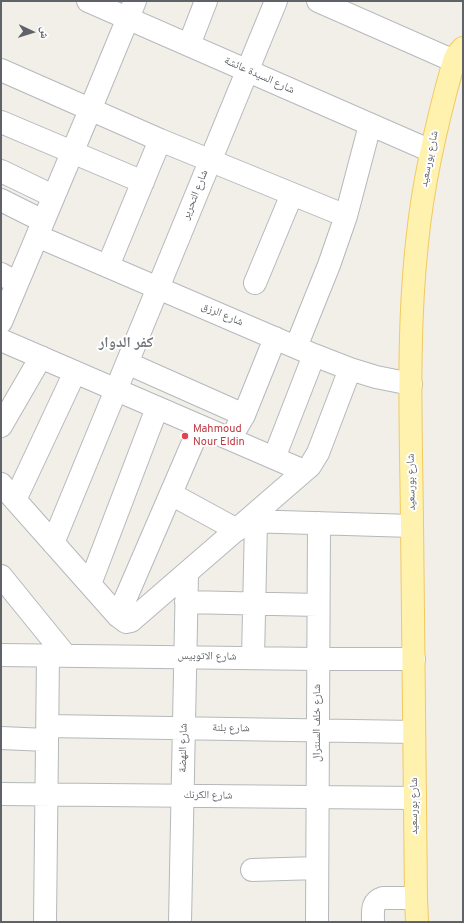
<!DOCTYPE html>
<meta charset="utf-8">
<style>
body{margin:0}
#map{position:relative;width:464px;height:923px;overflow:hidden;background:#f1efe8;font-family:Overpass,"Noto Naskh Arabic",sans-serif}
canvas{display:block}
.frame{position:absolute;inset:0;border:2px solid #5f6368;pointer-events:none}
.north{position:absolute;left:12px;top:12px;width:40px;height:40px;-webkit-text-stroke:3px #fff;paint-order:stroke;rotate:94deg;font-size:11px;font-weight:700;line-height:16px;text-align:center;color:#5f6368}
.north::after{content:'';display:block;margin:auto;width:14px;height:18px;background:#5f6368;clip-path:polygon(50% 0,100% 100%,50% 72%,0 100%)}
</style>
<div id="map">
<canvas width="464" height="923"></canvas>
<div class="frame"></div>
<div class="north">ش</div>
</div>
<script>
const ctx = document.querySelector('canvas').getContext('2d');
ctx.lineJoin = 'round';
function stroke(path, color, width, dash) { ctx.strokeStyle = color; ctx.lineWidth = width; ctx.lineCap = dash ? 'butt' : 'round'; ctx.setLineDash(dash || []); ctx.stroke(path); }
function drawText(font, color, halo, rows, align = 'center') {
  ctx.font = font + ' Overpass,"Noto Naskh Arabic",sans-serif'; ctx.lineWidth = 4; ctx.setLineDash([]); ctx.textBaseline = 'middle'; ctx.strokeStyle = halo; ctx.fillStyle = color; for (const [text, x, y, turn = 0] of rows) {
    ctx.save(); ctx.translate(x, y); ctx.rotate((+turn || 0) * Math.PI / 180); ctx.textAlign = isNaN(turn) ? turn : align; if (halo) ctx.strokeText(text, 0, 0); ctx.fillText(text, 0, 0); ctx.restore();
  }
}
const minor = new Path2D(`
 M88,1l343,150
 M318,1l136,60
 M189,45l17,-44
 M1,70l159,70 186,76
 M1,122l142,60
 M1,171l52,25
 M1,200l42,21
 M37,236l277,119 36,14 26,8 35,7
 M108,266l52,-126
 M1,274l16,9
 M255,283l37,-89
 M1,322l89,-212 45,-109
 M1,340l303,131
 M296,347l33,-82 17,-49 24,-91
 M127,363l117,52
 M1,426l40,-69
 M237,427l7,-12 31,-77
 M274,458l40,-103
 M1,484l117,132 8,6 5,-1 179,-155 8,-13 32,-84
 M171,494l66,36
 M15,500l60,-128
 M247,521l165,5
 M53,543l223,-542
 M1,576l65,80
 M90,584l67,-176
 M186,602l132,3
 M118,616l82,-190
 M1,655l317,4h96
 M253,658l3,-136
 M48,726l366,6
 M1,738l46,2
 M1,794l414,4
 M252,870l65,-2
 M45,922l3,-266
 M180,922l7,-348
 M317,922l2,-399
 M373,922c0,-11 -2,-20 10,-24h33`);
const major = new Path2D(`
 M417,922l-1,-24c-1,-125 -3,-251 -4,-376 -1,-93 -5,-187 5,-279 6,-62 20,-122 37,-182l2,-5 7,-8`);
const markers = [
 [185,436,4,"#e0444e"]
];
const streetNames = [
 ["شارع السيدة عائشة",259,76,24],
 ["شارع بورسعيد",430,159,-79],
 ["شارع التحرير",196,195,-68],
 ["شارع الرزق",222,315,23],
 ["شارع بورسعيد",412,482,-91],
 ["شارع الاتوبيس",207,657,1],
 ["شارع خلف السنترال",318,723,-90],
 ["شارع بلنة",231,729,1],
 ["شارع النهضة",184,748,-89],
 ["شارع الكرنك",208,796,1],
 ["شارع بورسعيد",415,806,-90]
];
const healthNames = [
 ["Mahmoud",193,430],
 ["Nour Eldin",193,443]
];
const districtNames = [
 ["كفر الدوار",126,344]
];
stroke(minor, '#b5b8bc', 24);
stroke(major, '#f2c960', 24);
stroke(minor, '#fff', 22);
stroke(major, '#fff2af', 22);
for (const [x, y, r, color] of markers) { const dot = new Path2D(); dot.arc(x, y, r, 0, 2 * Math.PI); ctx.fillStyle = color; ctx.fill(dot); stroke(dot, '#fff', 1.5); }
drawText('11px', '#5f6368', '#fff', streetNames);
drawText('11px', '#be3a42', '#fff', healthNames, 'left');
drawText('bold 15px', '#70757a', '#fff', districtNames);
</script>
